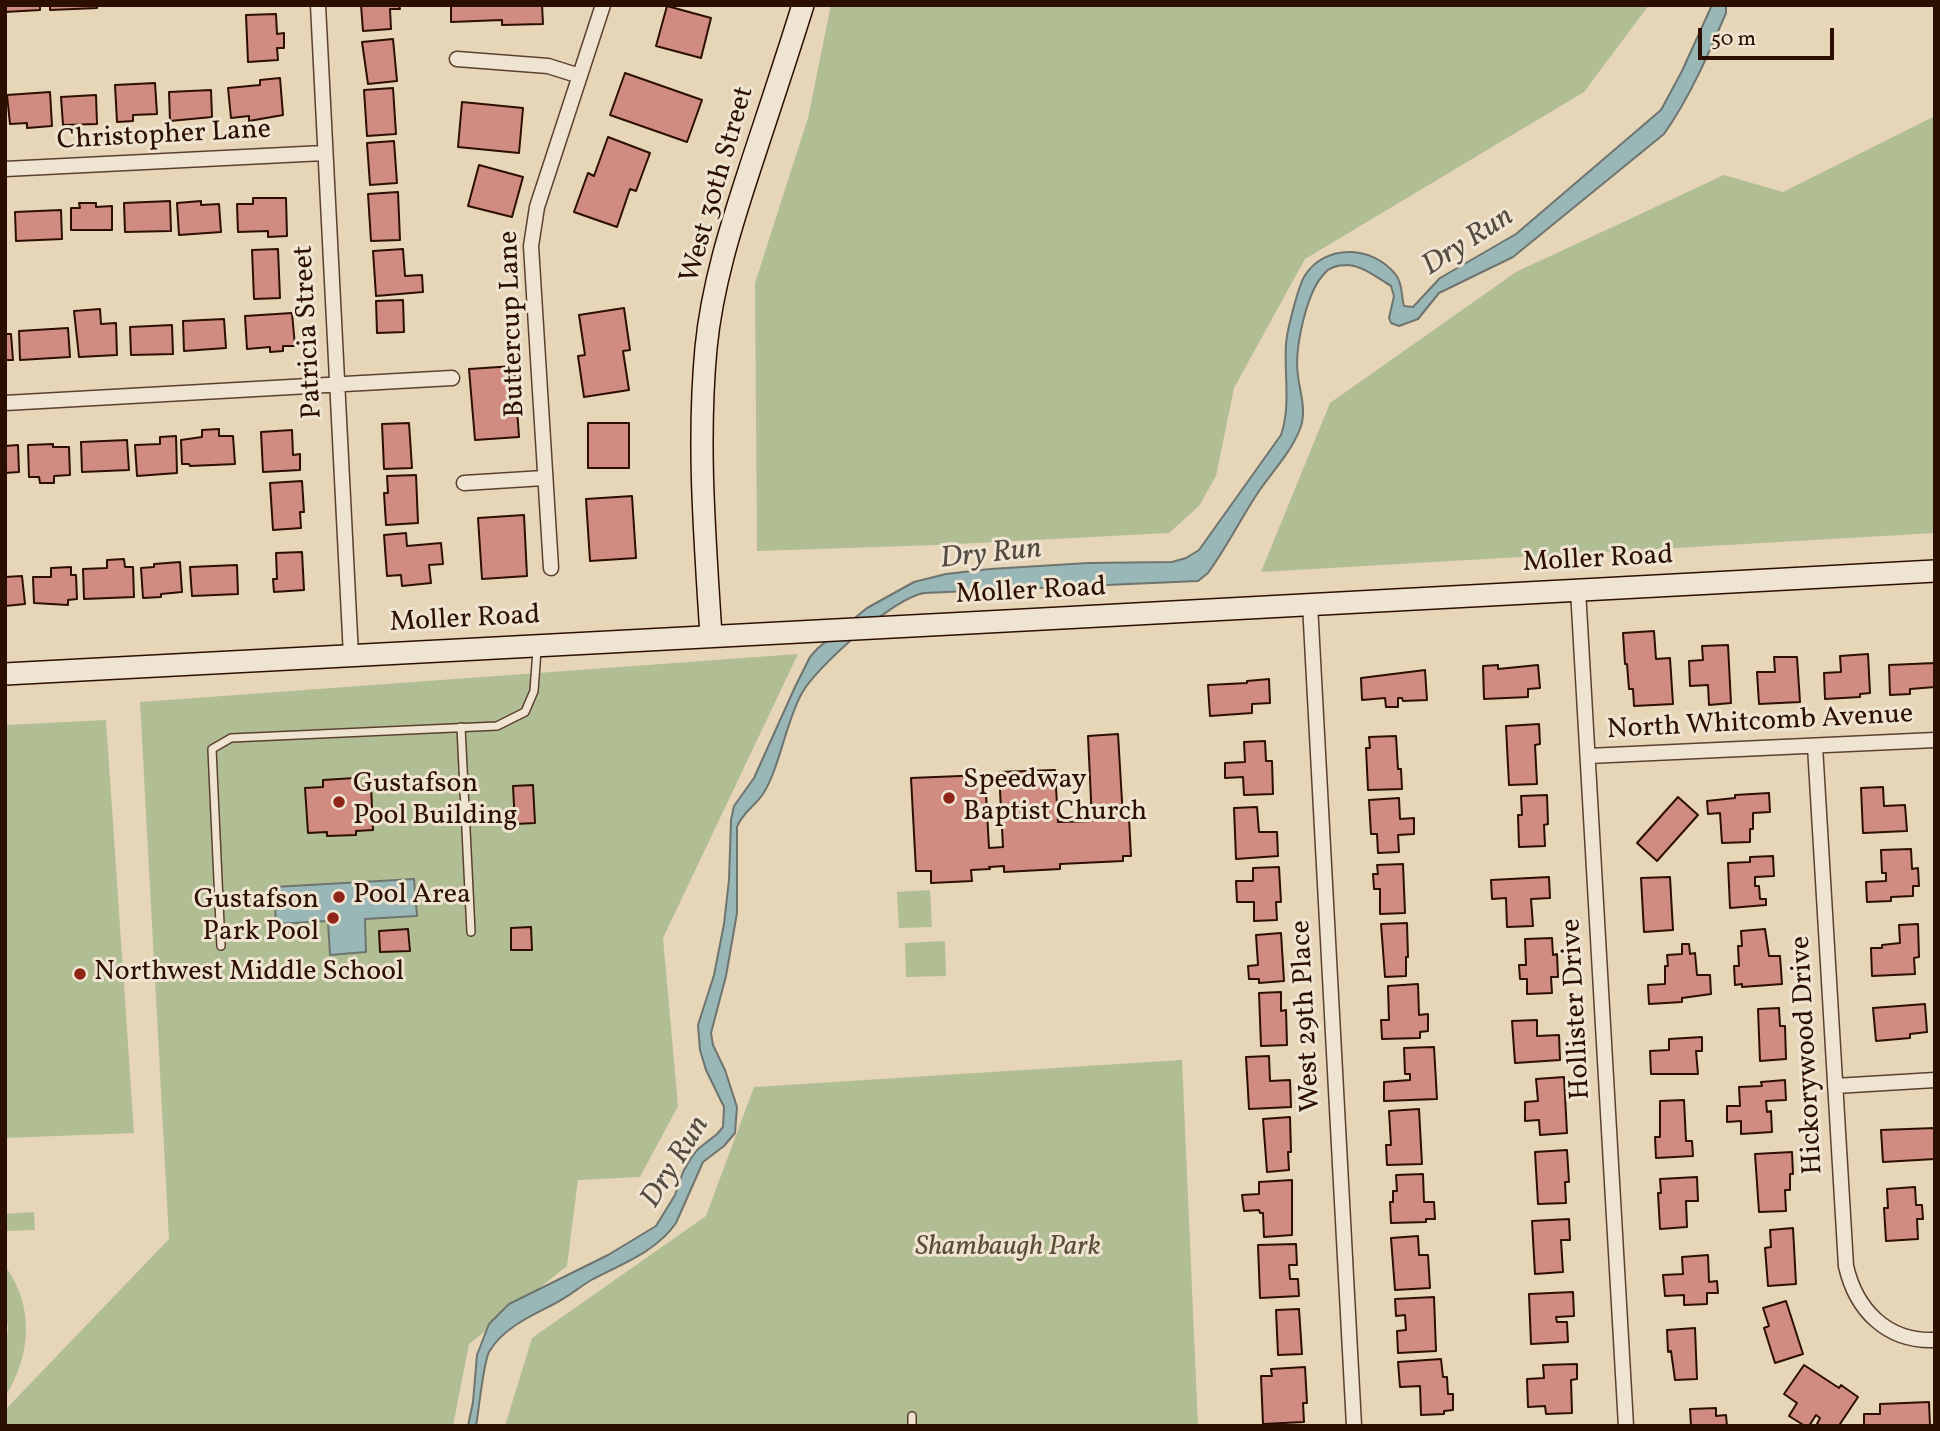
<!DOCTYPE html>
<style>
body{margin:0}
#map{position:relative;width:1940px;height:1431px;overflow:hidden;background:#e7d5b8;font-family:Vollkorn,serif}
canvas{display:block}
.frame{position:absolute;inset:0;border:7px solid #2d0f01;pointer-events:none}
.scale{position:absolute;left:1698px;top:28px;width:136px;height:32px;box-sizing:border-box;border:4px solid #2d0f01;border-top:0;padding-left:9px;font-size:21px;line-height:24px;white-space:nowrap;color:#2d0f01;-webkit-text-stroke:5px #efe4d1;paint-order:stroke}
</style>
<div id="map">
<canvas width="1940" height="1431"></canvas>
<div class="frame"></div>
<div class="scale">50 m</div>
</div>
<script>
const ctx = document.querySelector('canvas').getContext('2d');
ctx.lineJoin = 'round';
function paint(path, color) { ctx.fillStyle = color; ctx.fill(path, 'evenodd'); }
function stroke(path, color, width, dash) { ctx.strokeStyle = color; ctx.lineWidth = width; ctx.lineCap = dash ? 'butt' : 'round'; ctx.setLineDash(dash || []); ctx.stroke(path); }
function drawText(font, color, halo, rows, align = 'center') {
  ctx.font = font + ' Vollkorn,serif'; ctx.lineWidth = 6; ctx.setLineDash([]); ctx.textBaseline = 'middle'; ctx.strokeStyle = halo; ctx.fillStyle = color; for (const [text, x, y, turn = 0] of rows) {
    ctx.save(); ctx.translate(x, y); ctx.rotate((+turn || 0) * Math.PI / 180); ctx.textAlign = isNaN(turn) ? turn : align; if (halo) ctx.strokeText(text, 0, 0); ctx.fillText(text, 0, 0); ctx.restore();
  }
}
const green = new Path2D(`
 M831,5h818l-65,87 -279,167 -71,129 -18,88 -17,30 -30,27 -231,12 -181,6 -2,-268 53,-165z
 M1935,116v417l-674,39 69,-169 186,-131 208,-97 59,17z
 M798,654l-135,284 15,168 -38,71 -62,3 -11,86 -98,78 -16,82h-448v-16l164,-171 -29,-537z
 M106,720l28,413 -129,5v-413z
 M930,890l2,37 -33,1 -2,-36z
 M945,941l1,35 -40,1 -1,-34z
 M1182,1060l16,366h-693l27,-88 174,-122 48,-129z
 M34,1212l1,18 -30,1v-17z
 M5,1266c30,40 26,90 0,131v-43l3,-26 -3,-20z`);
const water = new Path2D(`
 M1712,5h14v8c-18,42 -36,84 -62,121l-151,123 -74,36 -21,26 -19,7 -8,-3 -2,-5 5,-22 -3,-10c-12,-7 -28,-20 -43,-21 -8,0 -19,2 -24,9 -18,19 -30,76 -26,102 2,17 9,35 2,53 -9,23 -27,42 -41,62 -18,27 -32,56 -51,82l-10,8 -274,12c-31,6 -106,72 -122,100 -16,28 -22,74 -39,101 -8,12 -21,19 -26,33v86l-11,63 -15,57 2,12 12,25 12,37 -2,26 -11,13 -21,16 -27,61c-19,28 -54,41 -83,56 -14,8 -26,19 -41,26 -22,11 -50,24 -63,47 -6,12 -10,58 -13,74h-8l5,-24 4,-47 12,-31 20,-20 99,-49 48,-29 19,-31 8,-23 8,-14 7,-9 19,-15 6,-7 1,-20 -18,-37 -6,-20 -2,-25 16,-50 10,-51 5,-44 2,-60 3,-14 20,-28 41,-91 15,-30 8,-9 49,-40 47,-26 32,-8 44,-5 98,-6 84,-1 14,-4 13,-8 82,-115c10,-29 3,-60 5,-91 1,-14 12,-56 18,-67 20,-34 69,-32 92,-2 7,9 5,21 8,31l9,1 27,-29 76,-44 145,-124 21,-39z
 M414,879l3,37 -52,3 1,33 -36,3 -2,-34 -52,3 -2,-37z`);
const building = new Path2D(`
 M5,5h35v5l-35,2z
 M50,5h47v3l-47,2z
 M361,5h38l1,4h-10l1,20 -28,2z
 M451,5h91l1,19 -41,1v-5l-51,2z
 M667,6l44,12 -10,40 -45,-12z
 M276,14l1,20 7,-1v15h-7l1,12 -30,2 -2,-47z
 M393,39l4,42 -29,3 -6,-42z
 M625,73l77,27 -15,42 -77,-27z
 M280,78l3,37 -34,6v-5l-18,2 -3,-30 32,-3v-5z
 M155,83l2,31 -24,1v6l-16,1 -2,-37z
 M393,88l3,46 -29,2 -3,-46z
 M211,90l1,27 -42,4 -1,-29z
 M50,92l2,34 -25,2v-5l-17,1 -3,-29z
 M96,95l1,29 -34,1 -2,-28z
 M462,102l61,6 -4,45 -61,-6z
 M608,137l42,16 -14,38 -6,-2 -13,38 -43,-15 14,-39 6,3z
 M394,141l3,42 -27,2 -3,-42z
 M479,165l44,12 -11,40 -44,-11z
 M398,192l2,48 -29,1 -3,-47z
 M253,198h33l1,38 -19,1v-6l-30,1 -1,-28h16z
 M170,201l1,30 -46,1 -1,-29z
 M201,201v4l18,-1 2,28 -42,3 -2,-32z
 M79,203h17v4l16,-1v24h-41v-22h9z
 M61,210l1,29 -46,2 -1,-29z
 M278,249l2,49 -26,1 -2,-49z
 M403,249l2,27 17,-1 1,17 -47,4 -3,-45z
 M403,300l1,32 -27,1 -1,-32z
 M624,308l6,42 -7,1 6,39 -45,7 -6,-41 7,-1 -6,-40z
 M100,309l1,15 15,-1 1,32 -38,2 -5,-46z
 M292,313l3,33h-12v5l-13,1v-5l-23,2 -2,-33z
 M224,319l2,29 -42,3 -1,-30z
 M172,325l1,29 -42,1 -1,-28z
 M68,328l2,29 -50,3 -1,-29z
 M5,334h6l2,26h-8z
 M514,366l5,71 -44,3 -6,-71z
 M409,423l3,45 -28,1 -2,-45z
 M588,423h41v45h-41z
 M219,429v7h14l2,28 -45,2 -1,-2h-7l-1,-24 21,-3v-7z
 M292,430l1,25 7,-1v16l-37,2 -2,-40z
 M176,436l1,37 -40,3 -2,-31 25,-1v-7z
 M127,440l2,30 -47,2 -1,-30z
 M53,444v3h16l1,28 -16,1v7h-14l-1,-6h-10l-1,-32z
 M18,445l1,27 -14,1v-27z
 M416,475l2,48 -32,2 -2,-32h4l-1,-17z
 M302,481l2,31h-4l1,16 -28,2 -3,-47z
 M632,496l4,62 -46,3 -4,-62z
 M524,515l3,61 -45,3 -4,-61z
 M406,533l1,13 34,-3 2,21 -14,1 2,18 -29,3 -1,-11 -14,1 -3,-41z
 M302,552l2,38 -30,2 -1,-13h4l-1,-26z
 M124,559l1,8h8l1,30 -50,2 -1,-30 24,-1v-8z
 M180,562l2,30 -21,2v3l-18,1 -2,-30 13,-1v-3z
 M237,565l1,29 -46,2 -2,-29z
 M71,567v8h5l1,24 -9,1v5l-34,-2 -1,-26h18v-9z
 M22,576l3,28 -20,2v-29z
 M1654,631l2,28 14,-1 3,46 -39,2 -1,-17h-4l-2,-25h-2l-2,-31z
 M1728,645l3,58 -22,2 -1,-20 -18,1 -1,-25 14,-1 -1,-14z
 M1868,654l2,39 -10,1v3l-35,2 -1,-26 17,-1 -1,-16z
 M1774,657h23l3,45 -41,2 -2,-32h18z
 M1935,663v24l-25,2v5l-20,1 -1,-30z
 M1498,665v4l40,-4 2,23 -12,1v8l-44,2 -1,-33z
 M1425,670l2,30 -24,1 -1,-3h-4v9h-12l-1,-9 -23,2 -1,-22z
 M1269,679l1,24 -18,1v9l-42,3 -2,-31 39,-2v-2z
 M1539,724l1,20 -5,1 2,39 -28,1 -3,-59z
 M1118,734l5,84h6l2,38h-8v5l-63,3v5l-56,3v-6l-15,1 1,2 -19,1 1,11 -41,2v-12h-15l-5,-93 74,-3 4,73 14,-1 -4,-75 56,-2 3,52 34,-1 -4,-85z
 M1396,736l2,33h3l1,20 -34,1 -2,-42h4l-1,-11z
 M1265,741l1,20h6l1,33 -29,1 -1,-18 -18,1v-15l20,-1 -1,-20z
 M355,778l1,9 15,-1 2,44 -17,1v4l-29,1v-4l-19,1 -3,-45 18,-1v-7z
 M533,785l2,38 -20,1 -2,-38z
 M1883,787l1,19 21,-1 2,26 -44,2 -2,-45z
 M1769,793l1,19 -17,1v16h-3v13l-28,1 -2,-30 -12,1 -1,-13 28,-3v-3z
 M1547,795l1,29 -4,1 1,21 -26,1 -1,-32h4l-1,-19z
 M1678,797l20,18 -41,46 -20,-18z
 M1399,798l1,21 14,-1v16l-16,1 1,17 -21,1 -1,-19h-6l-2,-34z
 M1257,807l2,25h18l1,24 -42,3 -2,-51z
 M1911,849l1,20 6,-1 1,18h-6v10l-22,1v4l-24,1 -1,-20 20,-1v-8h-4l-1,-23z
 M1773,856l1,20 -19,1v9h4l1,13h6v6l-36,3 -2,-45 22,-1v-5z
 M1403,864l2,49 -25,1v-25h-6l-1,-15h5l-1,-9z
 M1279,867l2,35h-5l1,18 -23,1v-19h-17l-1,-21h17v-13z
 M1549,877l1,21 -19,1 2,27 -26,1 -1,-29 -14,1 -1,-19z
 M1670,877l3,53 -29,2 -3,-54z
 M1407,923l1,34h-2v19l-21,1 -4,-53z
 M1918,924l1,33 -5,1 1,16 -43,2 -1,-28h11v-3l18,-2 -1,-18z
 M531,927l1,23h-21v-22z
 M408,929l2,22 -30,1 -1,-21z
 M1765,929l4,27h11l2,28 -40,3v-3l-7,1 -1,-19h5l-1,-20h4l-1,-15z
 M1281,933l3,48 -25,2v-4h-10l-1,-13 10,-1 -2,-30z
 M1552,938l1,17 4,-1 1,23h-7l1,16 -25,1v-15h-7l-1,-14h7l-1,-26z
 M1682,944h7l1,10 5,-1 2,22h13l1,19 -29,4v4l-33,2 -1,-19 17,-1v-18h3l-1,-11 15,-1z
 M1418,984l1,31 9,-1v17l-8,1v6l-38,1 -1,-19h8l-1,-34z
 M1281,992v19l5,-1 1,35 -26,1 -2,-53z
 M1925,1004l2,28 -17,2v4l-34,3 -3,-33z
 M1779,1008l1,18h5l1,33 -26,2 -2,-52z
 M1537,1020v16l22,-1 1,25 -45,3 -3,-42z
 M1702,1037v14h-6l2,23h-47l-1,-23 19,-1v-11z
 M1434,1047l3,52 -53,2v-19l26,-2v-6h-5l-1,-26z
 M1269,1056l1,25 20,-1 1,27 -42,2 -3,-52z
 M1564,1077l3,56 -27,2 -1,-15 -14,1v-19l13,-1 -2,-22z
 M1785,1080l1,20 -20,1 1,11 4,-1 1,21 -31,2v-13l-14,1v-16h13l-1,-19 23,-1 -1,-4z
 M1684,1100l2,41h6l1,15 -37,2 -1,-21h5v-36z
 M1419,1109l3,55 -35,1 -1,-20h5l-2,-34z
 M1290,1117l1,35h-3l1,18 -22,2 -4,-53z
 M1935,1128v31l-52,3 -2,-32z
 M1567,1150l2,32h-4l1,21 -28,1 -3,-52z
 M1792,1152l1,22h-3v16h-5l1,21 -27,1 -4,-58z
 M1423,1174l1,28h10l1,17h-9v3l-35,1 -1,-21h3v-11h4l-1,-16z
 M1697,1177l1,24h-12l1,26 -27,2 -2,-36h3l-1,-14z
 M1292,1180v55l-28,2 -1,-24h-3l-1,-3 -15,1 -2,-16 17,-1v-12z
 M1915,1187l1,18h6l1,14h-6l1,20 -32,2 -2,-33h4l-1,-19z
 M1569,1219l1,21h-9l2,32 -28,2 -3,-53z
 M1793,1228l3,56 -28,2 -3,-38 6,-1 -1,-17z
 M1418,1236l1,19h9l2,33 -35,2 -4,-52z
 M1296,1244l1,21h-8l1,14h8l1,17 -39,2 -2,-53z
 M1708,1255l1,27 8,-1 1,12h-11v11l-23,1v-10l-19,1 -2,-21 20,-1 -1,-17z
 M1573,1292l1,24 -18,1 1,5h10l1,20 -37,2 -2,-50z
 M1434,1297l2,54 -38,2 -1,-22 9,-1 -1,-15 -9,1 -1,-17z
 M1786,1301l17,53 -28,9 -11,-35 5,-2 -6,-18z
 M1299,1309l3,45 -24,1 -2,-45z
 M1695,1328l2,51 -22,1 -4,-29 -3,1 -1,-22z
 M1441,1359l2,18h4l1,17h5v16l-9,1v3l-23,1 -1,-29 -20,1 -2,-25z
 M1577,1364v15l-6,1 1,33 -26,1 -1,-8 -17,1 -1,-28 17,-1 -1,-13z
 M1804,1365l35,23 2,-3 17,12 -18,27 2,2h-26l4,-8 -4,-3 -7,11h-4l-16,-10 8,-13 -13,-9z
 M1305,1367l2,36h-4l1,19 -41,2 -2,-48h11l-1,-7z
 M1929,1402l1,24h-66v-12h16v-10z
 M1716,1408v8l10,-1 1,11h-45l9,-1 -1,-16z`);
const lane = new Path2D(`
 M461,727l10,205
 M221,946l-9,-197 19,-11 266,-12 28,-14 9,-21 3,-41
 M912,1416v10`);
const street = new Path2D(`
 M318,5l33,651
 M457,59l91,7 32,10
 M5,169l319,-16
 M5,403l447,-25
 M464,483l80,-5
 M551,568l-20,-322 6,-39 66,-202
 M1578,590l48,836
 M1310,604l44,822
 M1815,746l31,520c10,44 41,76 89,74
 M1588,756l347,-16
 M1835,1086l100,-6`);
const secondary = new Path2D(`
 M711,636c-6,-97 -14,-191 -5,-288 6,-62 25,-122 44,-180 18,-55 36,-108 53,-163
 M5,674c643,-35 1287,-67 1930,-103`);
const markers = [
 [949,798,7,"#8f2418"],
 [339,802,7,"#8f2418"],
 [339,897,7,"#8f2418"],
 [333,918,7,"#8f2418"],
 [80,974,7,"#8f2418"]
];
const streetNames = [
 ["Christopher Lane",164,137,-3],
 ["West 30th Street",719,185,-74],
 ["Buttercup Lane",514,324,-92],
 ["Patricia Street",310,332,-93],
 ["Moller Road",1598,561,-3],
 ["Moller Road",1031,593,-3],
 ["Moller Road",465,621,-3],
 ["North Whitcomb Avenue",1760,724,-3],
 ["Hollister Drive",1578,1009,-93],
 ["West 29th Place",1308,1016,-93],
 ["Hickorywood Drive",1809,1055,-93]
];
const poiNames = [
 ["Speedway",963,782],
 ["Baptist Church",963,814],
 ["Gustafson",353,786],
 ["Pool Building",353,818],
 ["Pool Area",353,897],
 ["Gustafson",319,902,"right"],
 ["Park Pool",319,934,"right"],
 ["Northwest Middle School",94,974]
];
const parkNames = [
 ["Shambaugh Park",1008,1249]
];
const waterNames = [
 ["Dry Run",1469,243,-33],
 ["Dry Run",991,556,-6],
 ["Dry Run",677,1163,-58]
];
paint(green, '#b1be93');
paint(water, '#99b7b7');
stroke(water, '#6e746e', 2);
paint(building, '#d18c81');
stroke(building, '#2d0f01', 2);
stroke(lane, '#5c402f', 10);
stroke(street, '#5c402f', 17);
stroke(secondary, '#2d0f01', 24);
stroke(lane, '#efe4d1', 7);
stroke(street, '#efe4d1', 14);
stroke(secondary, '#efe4d1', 21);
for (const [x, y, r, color] of markers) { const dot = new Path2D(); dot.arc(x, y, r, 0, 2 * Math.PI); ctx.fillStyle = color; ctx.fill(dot); stroke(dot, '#efe4d1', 2.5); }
drawText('28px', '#2d0f01', '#efe4d1', streetNames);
drawText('28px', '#2d0f01', '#efe4d1', poiNames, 'left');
drawText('italic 28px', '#5b4c34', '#efe4d1', parkNames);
drawText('italic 30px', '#534a41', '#efe4d1', waterNames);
</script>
